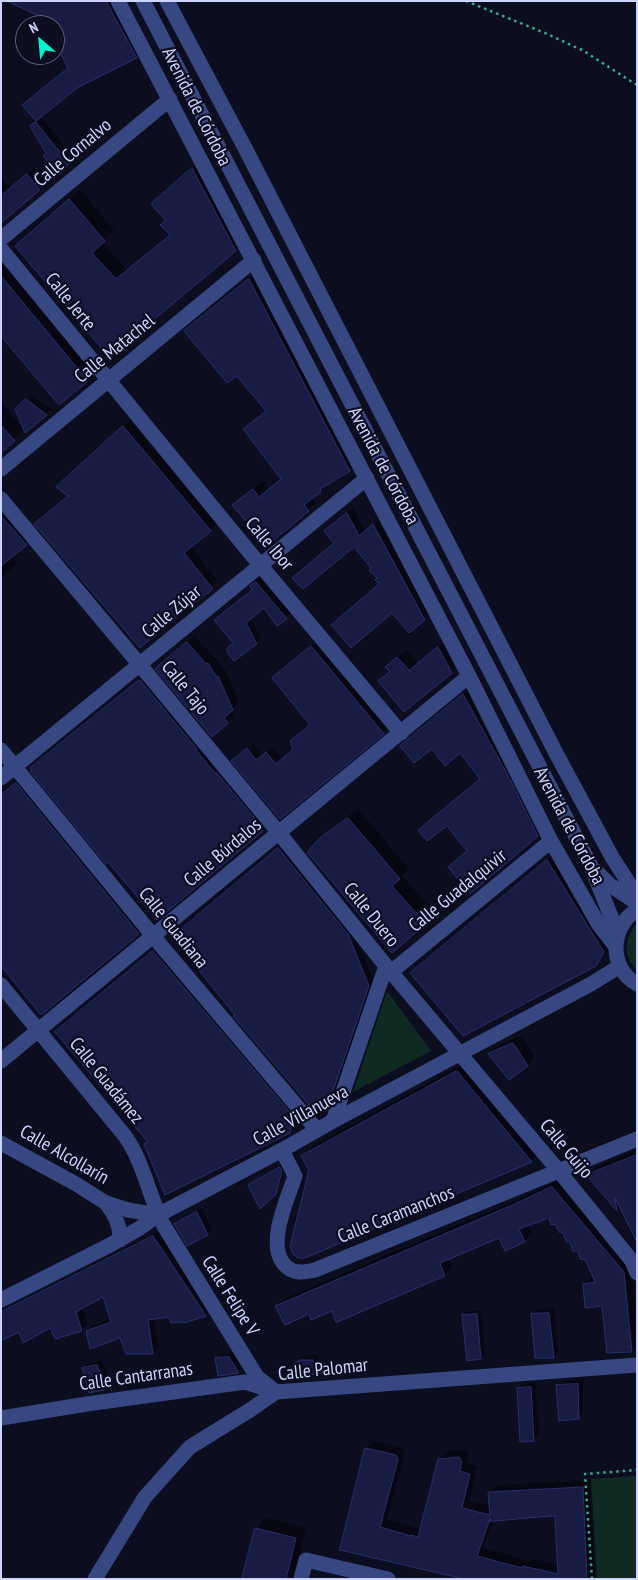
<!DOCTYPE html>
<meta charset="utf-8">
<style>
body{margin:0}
#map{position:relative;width:638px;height:1580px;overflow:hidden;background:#0c0e20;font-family:"PT Sans Narrow",sans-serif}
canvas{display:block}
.frame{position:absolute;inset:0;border:2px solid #ccd4ff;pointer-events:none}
.north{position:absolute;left:15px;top:15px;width:50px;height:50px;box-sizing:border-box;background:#0c0e20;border:1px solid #595d79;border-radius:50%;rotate:333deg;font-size:14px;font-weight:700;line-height:20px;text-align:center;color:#ccd4ff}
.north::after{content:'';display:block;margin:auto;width:18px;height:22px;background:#00f7ce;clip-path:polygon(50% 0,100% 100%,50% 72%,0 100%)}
</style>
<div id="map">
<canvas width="638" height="1580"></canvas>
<div class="frame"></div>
<div class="north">N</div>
</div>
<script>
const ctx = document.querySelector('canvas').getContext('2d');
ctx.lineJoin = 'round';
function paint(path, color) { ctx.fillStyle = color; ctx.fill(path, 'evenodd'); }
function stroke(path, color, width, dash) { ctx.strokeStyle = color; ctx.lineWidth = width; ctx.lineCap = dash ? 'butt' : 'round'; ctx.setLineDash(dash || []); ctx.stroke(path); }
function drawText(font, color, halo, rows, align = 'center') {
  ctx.font = font + ' "PT Sans Narrow",sans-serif'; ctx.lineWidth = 4.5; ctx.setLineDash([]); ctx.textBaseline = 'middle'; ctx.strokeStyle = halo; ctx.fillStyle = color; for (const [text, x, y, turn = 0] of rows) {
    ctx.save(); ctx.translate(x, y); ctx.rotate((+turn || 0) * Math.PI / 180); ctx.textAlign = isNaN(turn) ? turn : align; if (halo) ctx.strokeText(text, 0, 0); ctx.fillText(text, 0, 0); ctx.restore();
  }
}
const green = new Path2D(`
 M637,923v48c-14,-16 -13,-32 0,-48z
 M387,991l44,60 -78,41z
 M637,1476v103h-40l-6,-100z`);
const shadow = new Path2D(`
 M10,1h110l25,47 -9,9 -67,10 -14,-28v-12l2,-3z
 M42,118l32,40 -15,15 -27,-47z
 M203,159l43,81 -11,10 -126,105 -92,-109 63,-57 34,41 -12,12 25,28 43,-36 -8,-9 5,-5 -15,-16z
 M35,168l12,14 -46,39v-44l10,11z
 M1,253l96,117 -38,33 -58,-69z
 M258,272l100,189 -8,9 -21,12 -17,15 4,5 -8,8 -74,-5 28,-24 6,8 14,-11 -38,-49 22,-19 -29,-36 -51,-43z
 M32,395l19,14 -26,22 -3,-27z
 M1,402l23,28 -23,21z
 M130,420l87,104 -26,23 27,34 -26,22 -10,-13 -6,4 9,14 -7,6 -136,-97 27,-22 -5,-14z
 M1,494l35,40 -25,23 7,6 -17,15z
 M353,508l12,23 14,-11 51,93 -6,6 -44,-35 -7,-16 -19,-23 -18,-2 -4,-18z
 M261,578l30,35 -14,11 -13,-18 -13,12 10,20 -5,5h-22l20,-53 -3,-4z
 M195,636l19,22 2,-1 7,13 2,-1 14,33 -8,8 3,5 -7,7 -63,-60z
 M447,640l13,24 -56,47 -13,-39 4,-13 11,-9 12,13z
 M317,641l71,86 -108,91 -42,-63 15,-11 9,11 10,-8 11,13 11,-11 17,-24 -37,-47z
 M145,676l122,149 -5,5 -225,-67z
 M471,687l75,140 -9,9 -88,31 19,-17 -21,-26 -19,-2 53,-44 -21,-26 -28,-5 -31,-1z
 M21,779l122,149 -102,85 -40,-218z
 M358,809l51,60 -7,7 33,37 -43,38 -83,-99 22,-23z
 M284,844l68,85 21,51 -39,116 -5,6 -92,-87 -59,-83z
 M558,850l55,91 -7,13 -10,11 -184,8 10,-11z
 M159,947l139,164 -4,16 -5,5 -144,12 4,-4 -87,-113z
 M521,1036l14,21 -8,8 -37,-11 7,-8z
 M467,1062l75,88 -11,11 -220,93v-84l-8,-14 10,-10z
 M637,1150v88l-16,-32 -4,3 -29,-34 9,-9z
 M284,1163l1,3 -7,24 -4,4 -25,-9 4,-4z
 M560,1180l71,85 6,54v27l-5,4 -24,1 -5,-46 -19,-21 10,-8 -9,-18 -36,-42 -21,8 4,10 -8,7 -25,-4 -51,21 4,9 -7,8 -109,45 -4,-10 -23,3 -33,-6 8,-8 235,-100z
 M202,1208l10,21 -5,5 -31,-9 5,-5z
 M159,1231l52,78 -5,6 -22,7 -15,-7 -15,3 5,29 -6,6 -32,-17 -33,-4 6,-6 18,-7 -8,-24 -22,12 6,17 -6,6 -26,7 -6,-11 -30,5 -16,7 1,4 -4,4v-36l29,-13 121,-62 52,78h3l-53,-79z
 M554,1308l4,43 -5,5 -21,-41 5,-5z
 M481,1310l4,43 -5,5 -17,-42 6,-5z
 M234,1352l9,15 -5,5 -22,-13 5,-5z
 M307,1355h11l2,13 -5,5 -19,-10z
 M102,1360l4,10 3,14 -5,5 -21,-20 5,-5z
 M583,1379v34l-5,5 -20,-32 5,-5z
 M535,1383l4,52 -5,5 -16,-51 5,-5z
 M374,1441l30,7 1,4 -18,67 32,10 3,-1 17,-69 8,-8 20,-1 2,3 -2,11 10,2 -8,35 21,5 -1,-13 8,-8 93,-5 5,99h-129l-124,-30 24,-100zM557,1515l2,50 -27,-6 -3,2 -46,-13 11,-29z
 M266,1518l40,10 -13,51h-50l13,-50z`);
const building = new Path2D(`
 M7,1h99l31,57 -60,30 -41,33 -14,-16 46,-37 -13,-26v-18z
 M36,122l33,42 -10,11 -16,-19 3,-3 -16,-27z
 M192,168l44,83 -127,106 -94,-111 54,-47 36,42 -13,12 24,26 54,-44 -10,-10 6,-4 -15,-17z
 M27,174l13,16 -39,33v-27z
 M1,276l87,105 -29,24 -58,-69z
 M249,279l101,192 -30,18 1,3 -17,13 5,6 -42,35 -35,-41 21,-16 6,8 22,-18 -38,-50 23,-18 -29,-35 -10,7 -43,-52z
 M26,399l21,16 -22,18 -10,-24z
 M1,425l14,16 -14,12z
 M123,426l88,105 -27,22 29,36 -21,16 -10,-13 -12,8 9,15 -39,33 -106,-124 34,-28 -12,-9z
 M347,513l12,23 14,-12 52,96 -16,13 -17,-20 -41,35 -20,-23 48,-41 -4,-4 2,-2 -8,-8 2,-2 -17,-21 -51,42 -11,-11 42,-35 -10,-12z
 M1,516l26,29 -26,21z
 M256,582l31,37 -10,7 -13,-18 -18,15 11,21 -23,17 -7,-9v-4l6,-5 -19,-23 38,-30 -2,-4z
 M187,642l19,22 2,-1 8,13h2l15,34 -9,8 4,5 -16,14 -57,-68z
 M311,646l73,88 -104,85 -49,-58 16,-13 9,12 10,-8 10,12 17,-15 -3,-8 20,-16 -38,-47z
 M438,647l14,26 -48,39 -26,-31 12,-9 -5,-5 12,-10 12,13z
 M138,681h3l56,68 -1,1 19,23 1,-1 41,49h-3l9,10 -106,89 -49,-58 -2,2 -76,-93 2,-1 -2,-2z
 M463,694l48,87 27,55 -68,58 -22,-27 19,-16 -20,-25 -20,15 -9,-11 62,-51 -20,-26 -15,13 -13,-17 -18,14 -14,-17z
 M16,783l123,151 -98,81 -40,-49v-171z
 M348,818l52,61 -8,7 34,38 -34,29 -85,-101 13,-14z
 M278,848l70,86 21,52 -40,117 -18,4 -78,-91 2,-1 -63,-78z
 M547,860l57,92 -8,14 -133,70 -53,-63z
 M153,951l141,166 -4,16 -125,62 -21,-51 4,-2 -93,-110z
 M513,1043l15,23 -19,14 -21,-26z
 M457,1071l75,91 -220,93 -8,3h-6l-5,-4 -3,-8 19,-76 -8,-14z
 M637,1155v87l-22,-44 2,13 -31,-36z
 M280,1167l2,4 -6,23 -16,15 -12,-24z
 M552,1187l72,85 8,80 -25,1 -5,-47 -17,2 -2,-24 12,-2 -10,-23 -4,1 -4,-10 -4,2 -3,-10h-3l-5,-10 -2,1 -5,-9 -4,1 -2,-7 -30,11 6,13 -20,9 -6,-13 -59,25 5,13 -103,44 -6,2 -4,-11 -21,9 -2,-6 -24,11 -10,-19 235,-100z
 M197,1212l11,23 -21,11 -13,-22z
 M153,1236l53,80 -22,7 -1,-1 -12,1 -2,-6 -21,3 5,34h-27l-6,-16 -30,11 -4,-18 25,-9 -8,-25 -27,15 6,19 -27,8 -5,-11 -27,15 -4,-11 -18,9v-29z
 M549,1313l5,45h-19l-4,-44z
 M477,1314l4,45 -14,2 -5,-46z
 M229,1357l10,16 -21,3 -3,-18z
 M301,1360h12l3,14 -14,1 -7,-12z
 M97,1365l5,11 2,14 -15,3 -7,-25z
 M578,1384l1,35 -20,2 -3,-36z
 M531,1387l3,54 -14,1 -3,-54z
 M365,1448l31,7 2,5 -18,67 31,9v-1l7,2 20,-78 21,-2 3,5 -2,9 10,3 -8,34 28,7 -2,-23 95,-5 4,92h-29v-2v2h-94l-124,-29zM555,1516l3,58 -35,-8 -1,2 -45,-12 13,-37v2z
 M255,1528l41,10 -10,41h-44z`);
const path = new Path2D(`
 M466,1l79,32 37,17 55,35
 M592,1579l-7,-105 52,-4`);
const minor = new Path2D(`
 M118,1l351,675 82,165 48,84 17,22
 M143,1l447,863 28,70
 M167,1l78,147 312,607 55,102 18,28 7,6
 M1,239l169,-140
 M1,249l250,305 150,179
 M1,469l253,-209
 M1,499l139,166 139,168 107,133 172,204 74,91 5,12
 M1,750l162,198 154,182
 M1,778l366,-300
 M596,871l14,14 27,18
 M637,910c-27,16 -29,58 0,74
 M391,972l160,-131
 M1,985l124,151c19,27 24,61 39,90l93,151 19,15
 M1,1061l468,-385
 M333,1121l53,-155
 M1,1143l75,41 30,19 22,7 30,5
 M282,1150l13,26c-7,22 -28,66 -12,87 9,11 19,10 32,7l322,-131
 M106,1203c9,12 14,21 14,37
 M1,1300l109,-55 30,-17 18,-13 124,-65 51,-29 258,-137 29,-18
 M1,1418l86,-14 158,-22 22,7
 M95,1579l50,-82 45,-50 60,-37 26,-18 361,-27
 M301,1579l5,-19 82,19`);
const streetNames = [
 ["Avenida de Córdoba",196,107,63],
 ["Calle Cornalvo",73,153,-40],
 ["Calle Jerte",70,302,51],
 ["Calle Matachel",115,349,-39],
 ["Avenida de Córdoba",383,466,62],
 ["Calle Ibor",269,544,50],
 ["Calle Zújar",172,612,-40],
 ["Calle Tajo",185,688,51],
 ["Avenida de Córdoba",569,826,62],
 ["Calle Búrdalos",223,853,-40],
 ["Calle Guadalquivir",458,891,-39],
 ["Calle Duero",371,915,51],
 ["Calle Guadiana",173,928,51],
 ["Calle Guadámez",106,1081,51],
 ["Calle Villanueva",301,1116,-29],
 ["Calle Guijo",566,1149,50],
 ["Calle Alcollarín",64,1155,30],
 ["Calle Caramanchos",396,1215,-22],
 ["Calle Felipe V",230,1296,58],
 ["Calle Palomar",323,1370,-6],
 ["Calle Cantarranas",136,1377,-8]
];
paint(green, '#0f2a22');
paint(shadow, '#0007');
paint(building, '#181b42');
stroke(building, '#2a2e6e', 1);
stroke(path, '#2bb487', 2.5, [2.5, 4]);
stroke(minor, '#364781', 15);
drawText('19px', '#ccd4ff', '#0c0e20', streetNames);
</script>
